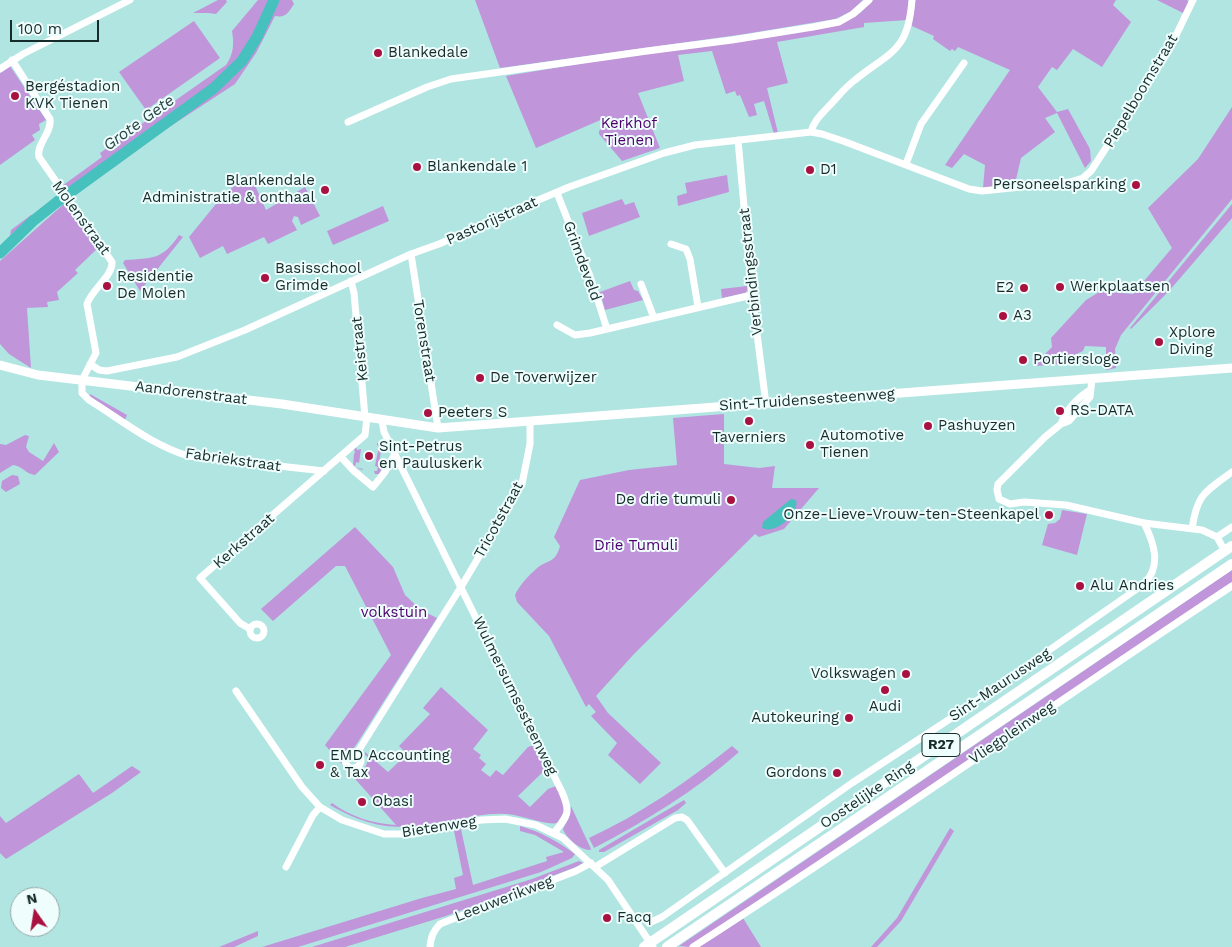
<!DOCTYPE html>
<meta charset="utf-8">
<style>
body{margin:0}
#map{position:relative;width:1232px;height:947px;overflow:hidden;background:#b0e5e2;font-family:"Work Sans",sans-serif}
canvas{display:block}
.north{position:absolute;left:10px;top:887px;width:50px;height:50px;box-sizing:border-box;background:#effefd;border:1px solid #98aaa9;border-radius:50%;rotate:347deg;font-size:14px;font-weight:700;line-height:20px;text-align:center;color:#162c2b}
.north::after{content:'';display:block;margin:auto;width:18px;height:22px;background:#a81140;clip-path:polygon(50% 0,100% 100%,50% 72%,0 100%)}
.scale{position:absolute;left:10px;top:20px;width:89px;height:22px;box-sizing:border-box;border:2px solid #162c2b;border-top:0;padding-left:6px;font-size:15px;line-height:18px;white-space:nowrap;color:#162c2b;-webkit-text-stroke:4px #effefd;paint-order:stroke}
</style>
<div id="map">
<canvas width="1232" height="947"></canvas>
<div class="north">N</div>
<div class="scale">100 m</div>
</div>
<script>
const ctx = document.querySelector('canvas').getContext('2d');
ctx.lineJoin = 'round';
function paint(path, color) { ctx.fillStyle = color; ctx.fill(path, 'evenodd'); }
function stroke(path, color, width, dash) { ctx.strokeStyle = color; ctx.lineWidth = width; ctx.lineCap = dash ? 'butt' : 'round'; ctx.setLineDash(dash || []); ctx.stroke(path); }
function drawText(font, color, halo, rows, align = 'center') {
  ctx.font = font + ' "Work Sans",sans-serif'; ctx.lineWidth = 4; ctx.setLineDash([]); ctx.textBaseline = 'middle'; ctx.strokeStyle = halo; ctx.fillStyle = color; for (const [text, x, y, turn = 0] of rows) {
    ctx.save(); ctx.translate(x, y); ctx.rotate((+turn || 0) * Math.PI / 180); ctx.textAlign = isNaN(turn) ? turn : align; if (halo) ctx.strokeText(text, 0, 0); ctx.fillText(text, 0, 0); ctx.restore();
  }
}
const green = new Path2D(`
 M218,0h8l1,2 -11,12 -8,-1h-15z
 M258,0h34l2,4c-6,9 -8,14 -19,12l-19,37 -21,31 -81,53 -41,31 -4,-6 -42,30 -5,-6 40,-29 -2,-4 126,-88c8,-11 8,-22 6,-34z
 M475,0h388l-13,12 -15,7 -90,15 -245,34z
 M873,0h36l-2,20 -43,3v4l-87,15 11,41 -21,5 11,45 -4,1 -10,-33 -10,3 3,11 -8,2 -9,-22 -3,1 -2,-5 -9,3 -14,-43 -34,4 6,26 -46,12 22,55 -38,13 -23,-27v-3l8,-10 -2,-3 -69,30 -30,-72 344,-57 10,-6z
 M914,0h202l-3,5 18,17 -29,45 -29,-18 -16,21 -5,-3 -14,20 19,25 11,-3 22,40 1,12 -6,7 -28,-55 -12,5 10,14 -34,26 -6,26 -32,4 2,-23 -21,-11 -12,14 -7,-3 65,-95 -52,-23 -3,4 -3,-2 -2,2 -17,-12 1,-3 -22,-10z
 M1157,0h30l2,2 -6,11z
 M194,21l26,37 -74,52 -27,-38z
 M10,66l36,54 -7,4 1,6 -8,5 3,5 -35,25v-92z
 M1232,107v92l-111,136 -6,14 1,19 -10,2v-23l-21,-1 -2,5 -22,10 -1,3 -24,2v-3l16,-16 -1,-9 35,-38 15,-9 32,3 39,-46 -24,-40 50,-49z
 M250,174l16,36 39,-23 15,29 -19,9 -3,-8 -4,-1 -2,5 5,9 -29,14 -4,-7 -37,17 -4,-8 -23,12 -11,-21 35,-43z
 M727,175l2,17 -51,14 -1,-10 10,-3 -2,-10z
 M622,199l3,6 9,-3 6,15 -51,19 -7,-23z
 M66,202l32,46 -23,22 3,3 -21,19 2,8 -12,2 1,5 -21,1 4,60 -22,-14 -9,-10v-83z
 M1232,204v14l-63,73 -38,38 -1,-1z
 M383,206l6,15 -56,24 -6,-14z
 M31,215h5l-26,20 1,-5z
 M179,235l4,2 -43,54 -17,-28 2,-3c28,-2 37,0 54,-25z
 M630,281l4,9 4,1 5,9 -38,10 -5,-18z
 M747,286v5l-2,2 -23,5 -1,-9z
 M90,394l37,21 -2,5 -36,-24z
 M724,414v50l35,4 16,-2 -3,22h47l-35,41 -25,8 -4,-3 -121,120 -38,42 12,17 53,50 -21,21 -32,-29 9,-12 -26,-27 5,-4 -7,-8 -3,3 -37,-71 -32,-34 -2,-7c4,-9 13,-19 20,-25 11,-11 20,-5 25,-24l-6,-9 26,-57 49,-10 48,-5 -4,-47z
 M25,435l4,1 -3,11 3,5 14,9 11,-18 5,9 -24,23c-9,-1 -13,-9 -22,-10l-13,8v-29l6,1z
 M377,443l5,1 -3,20 4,2 -4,8h-4l-1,-3h3l1,-4 -3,-1 4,-20 -2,-1z
 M356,447l1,3 4,-1 -2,14 -3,-1 -1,5 8,2 -1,1 -9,-4 1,-12 1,-1 -1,-5z
 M12,475l6,1 2,8 -14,8 -5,-4 1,-7z
 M1062,510l25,4 -10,41 -35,-10 6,-21 7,-1 5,-4z
 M355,527l38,40 12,28 16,15 16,8 -81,127 -3,4 -8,4 -3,6c2,7 5,11 13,11l3,4c7,-5 10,-9 9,-18l-2,-1v-3l23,20 19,-18 -8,-8 31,-32 -7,-6 18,-21 47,43 -15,19 8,6 -2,3 7,6 -5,6 9,7 6,-7 7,5 25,-28 6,-2 12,24 -28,27 12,11 18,-18 8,-3c8,16 13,22 1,37 -10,3 -38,-9 -52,-9 -17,-1 -33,3 -50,6 -51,10 -78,12 -125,-15l2,-2c19,14 42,21 64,22l-71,-80 66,-90 -46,-89h-9l-63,55 -12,-12z
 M1232,570v12l-360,244 -182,121 -11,-1z
 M732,746l7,6c-44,39 -93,69 -145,96l-5,-10c52,-24 99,-57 143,-92z
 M132,766l9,6 -29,21 -106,66 -6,-6v-37l6,7 73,-49 14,19z
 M684,800l2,3 -8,7 -74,42h-5v-2z
 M571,806l20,43 -1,1c-10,0 -24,-12 -27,-21l6,-12z
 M520,826c21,6 37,15 55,28l-3,4 -31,14 -243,75h-36l160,-49 34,-9 -2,-11 9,-3 -9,-44 7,-2 12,56 74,-24 -1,-4 18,-5 -29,-17 -15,-4z
 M950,828l4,3 -53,90 -24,26h-6l26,-29z
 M579,861l4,2 -7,4 -130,49 -101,31h-33l220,-68z
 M743,918l18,29h-63z
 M258,931v5l-24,11h-15z`);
const water = new Path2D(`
 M791,499l5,1c4,13 -20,35 -34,28l1,-6z`);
const river = new Path2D(`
 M0,253l33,-32 24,-19 157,-114 28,-27 15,-24 17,-37`);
const minor = new Path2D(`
 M12,60l38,59c2,14 -14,25 -11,38l73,105c1,14 -20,27 -25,42l9,49 -14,27v13l7,7c34,21 61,44 99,56l136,15
 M0,69l23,-15 107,-54
 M348,122l79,-35 24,-8 196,-28 85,-11 81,-13 26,-5 14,-8 16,-14
 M811,132c2,-10 10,-17 17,-25 9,-9 17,-20 27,-27 36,-29 53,-28 57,-80
 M738,140l14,155 14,109
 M906,164l15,-40 43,-61
 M557,193l33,83 17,53
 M671,244l15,5 4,10 8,48
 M411,254l27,174
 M351,281l3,12 11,124
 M641,284l13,34
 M557,325l18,10 15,-2 162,-38
 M90,364l9,6 8,1 70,-14 68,-27 166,-76 28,-10 39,-17 18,-9 73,-31 95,-34 31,-8 116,-13 11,2 21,7 126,48 13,2 88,-9 13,-4 8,-7 78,-121 24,-50
 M1092,379l-2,18 -21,24 -8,3 -16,13 -47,47 -1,6 2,9 11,5 14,-2 42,3 78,18 58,7 15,7 5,9
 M382,420l2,12 178,360c9,21 6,23 -8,41
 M1061,424c5,-14 17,-27 29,-34
 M341,457l13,14 19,16 12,-15 10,-18
 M1192,529c5,-35 13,-37 40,-57
 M1217,537l15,-10
 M250 631a7 7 0 1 1 14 0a7 7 0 1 1-14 0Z
 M250,629l-10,-6 -40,-45 165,-143 2,-18
 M236,691l66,96 18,20 22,13 42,14h29l68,-14 24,-1 31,6 27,13 45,42 45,67
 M345 760a8 8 0 1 1 16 0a8 8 0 1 1-16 0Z
 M357,753l104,-166 61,-103 8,-40v-23
 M286,867l27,-52 7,-8
 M595,867l80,-49 7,-1 5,3 38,53
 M649,923l13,-6 190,-134 107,-70 185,-129c18,-18 10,-41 0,-61
 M430,947c1,-10 3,-16 10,-23l136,-53 15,-8
 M693,947c182,-117 359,-242 539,-361`);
const major = new Path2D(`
 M0,365l38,10 244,29 156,24 794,-60`);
const highway = new Path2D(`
 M644,947l588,-401
 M667,947l565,-383`);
const markers = [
 [378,53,5,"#a81140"],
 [15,96,5,"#a81140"],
 [417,167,5,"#a81140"],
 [810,170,5,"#a81140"],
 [1136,185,5,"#a81140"],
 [325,190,5,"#a81140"],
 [265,278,5,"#a81140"],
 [107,286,5,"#a81140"],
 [1060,287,5,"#a81140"],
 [1024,288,5,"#a81140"],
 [1003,316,5,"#a81140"],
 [1159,342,5,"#a81140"],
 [1023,360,5,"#a81140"],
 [480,378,5,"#a81140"],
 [1060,411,5,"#a81140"],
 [428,413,5,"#a81140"],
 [749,421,5,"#a81140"],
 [928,426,5,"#a81140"],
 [810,445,5,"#a81140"],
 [369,456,5,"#a81140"],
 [731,500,5,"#a81140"],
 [1049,515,5,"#a81140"],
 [1080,586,5,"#a81140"],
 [906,674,5,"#a81140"],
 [885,690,5,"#a81140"],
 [849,718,5,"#a81140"],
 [320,765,5,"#a81140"],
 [837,773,5,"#a81140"],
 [362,802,5,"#a81140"],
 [607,918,5,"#a81140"]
];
const shields = [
 [941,745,38]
];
const shieldNames = [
 ["R27",941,745]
];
const poiNames = [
 ["Blankedale",388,53],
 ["Bergéstadion",25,87],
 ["KVK Tienen",25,104],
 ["Blankendale 1",427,167],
 ["D1",820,170],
 ["Blankendale",315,181,"right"],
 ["Administratie & onthaal",315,198,"right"],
 ["Personeelsparking",1126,185,"right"],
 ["Basisschool",275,269],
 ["Grimde",275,286],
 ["Residentie",117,277],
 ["De Molen",117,294],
 ["Werkplaatsen",1070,287],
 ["E2",1014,288,"right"],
 ["A3",1013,316],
 ["Xplore",1169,333],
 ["Diving",1169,350],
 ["Portiersloge",1033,360],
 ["De Toverwijzer",490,378],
 ["RS-DATA",1070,411],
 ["Peeters S",438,413],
 ["Pashuyzen",938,426],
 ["Automotive",820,436],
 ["Tienen",820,453],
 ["Taverniers",749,438,"center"],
 ["Sint-Petrus",379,447],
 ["en Pauluskerk",379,464],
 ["De drie tumuli",721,500,"right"],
 ["Onze-Lieve-Vrouw-ten-Steenkapel",1039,515,"right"],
 ["Alu Andries",1090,586],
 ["Volkswagen",896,674,"right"],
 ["Audi",885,707,"center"],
 ["Autokeuring",839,718,"right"],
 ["EMD Accounting",330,756],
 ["& Tax",330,773],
 ["Gordons",827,773,"right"],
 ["Obasi",372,802],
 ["Facq",617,918]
];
const streetNames = [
 ["Piepelboomstraat",1141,91,-59],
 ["Molenstraat",81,218,54],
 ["Pastorijstraat",492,221,-24],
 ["Grimdeveld",582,261,70],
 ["Verbindingsstraat",751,272,-96],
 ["Torenstraat",424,341,81],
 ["Keistraat",360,349,-96],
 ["Aandorenstraat",191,393,7],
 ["Sint-Truidensesteenweg",807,400,-4],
 ["Fabriekstraat",233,460,8],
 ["Tricotstraat",499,520,-61],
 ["Kerkstraat",244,541,-41],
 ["Sint-Maurusweg",1000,685,-34],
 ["Wulmersumsesteenweg",515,696,64],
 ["Vliegpleinweg",1012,733,-34],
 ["Oostelijke Ring",867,795,-34],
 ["Bietenweg",439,827,-9],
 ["Leeuwerikweg",504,899,-21]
];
const parkNames = [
 ["Kerkhof",629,124],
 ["Tienen",629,141],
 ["Drie Tumuli",636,546],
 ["volkstuin",394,613]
];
const waterNames = [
 ["Grote Gete",139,123,-36]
];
paint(green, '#c095da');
paint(water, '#47c1bd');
stroke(river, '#47c1bd', 11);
stroke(minor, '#fff', 7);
stroke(major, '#fff', 9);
stroke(highway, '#fff', 10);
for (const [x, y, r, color] of markers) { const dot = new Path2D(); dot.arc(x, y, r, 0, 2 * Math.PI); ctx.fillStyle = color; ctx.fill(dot); stroke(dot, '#effefd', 2); }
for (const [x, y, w] of shields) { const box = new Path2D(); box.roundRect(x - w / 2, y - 11.5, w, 23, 4); ctx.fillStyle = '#effefd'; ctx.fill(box); stroke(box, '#162c2b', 1); }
drawText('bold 14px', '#162c2b', null, shieldNames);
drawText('15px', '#162c2b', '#effefd', poiNames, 'left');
drawText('15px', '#162c2b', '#effefd', streetNames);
drawText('15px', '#4d006c', '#effefd', parkNames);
drawText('italic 16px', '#2b4645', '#effefd', waterNames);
</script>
